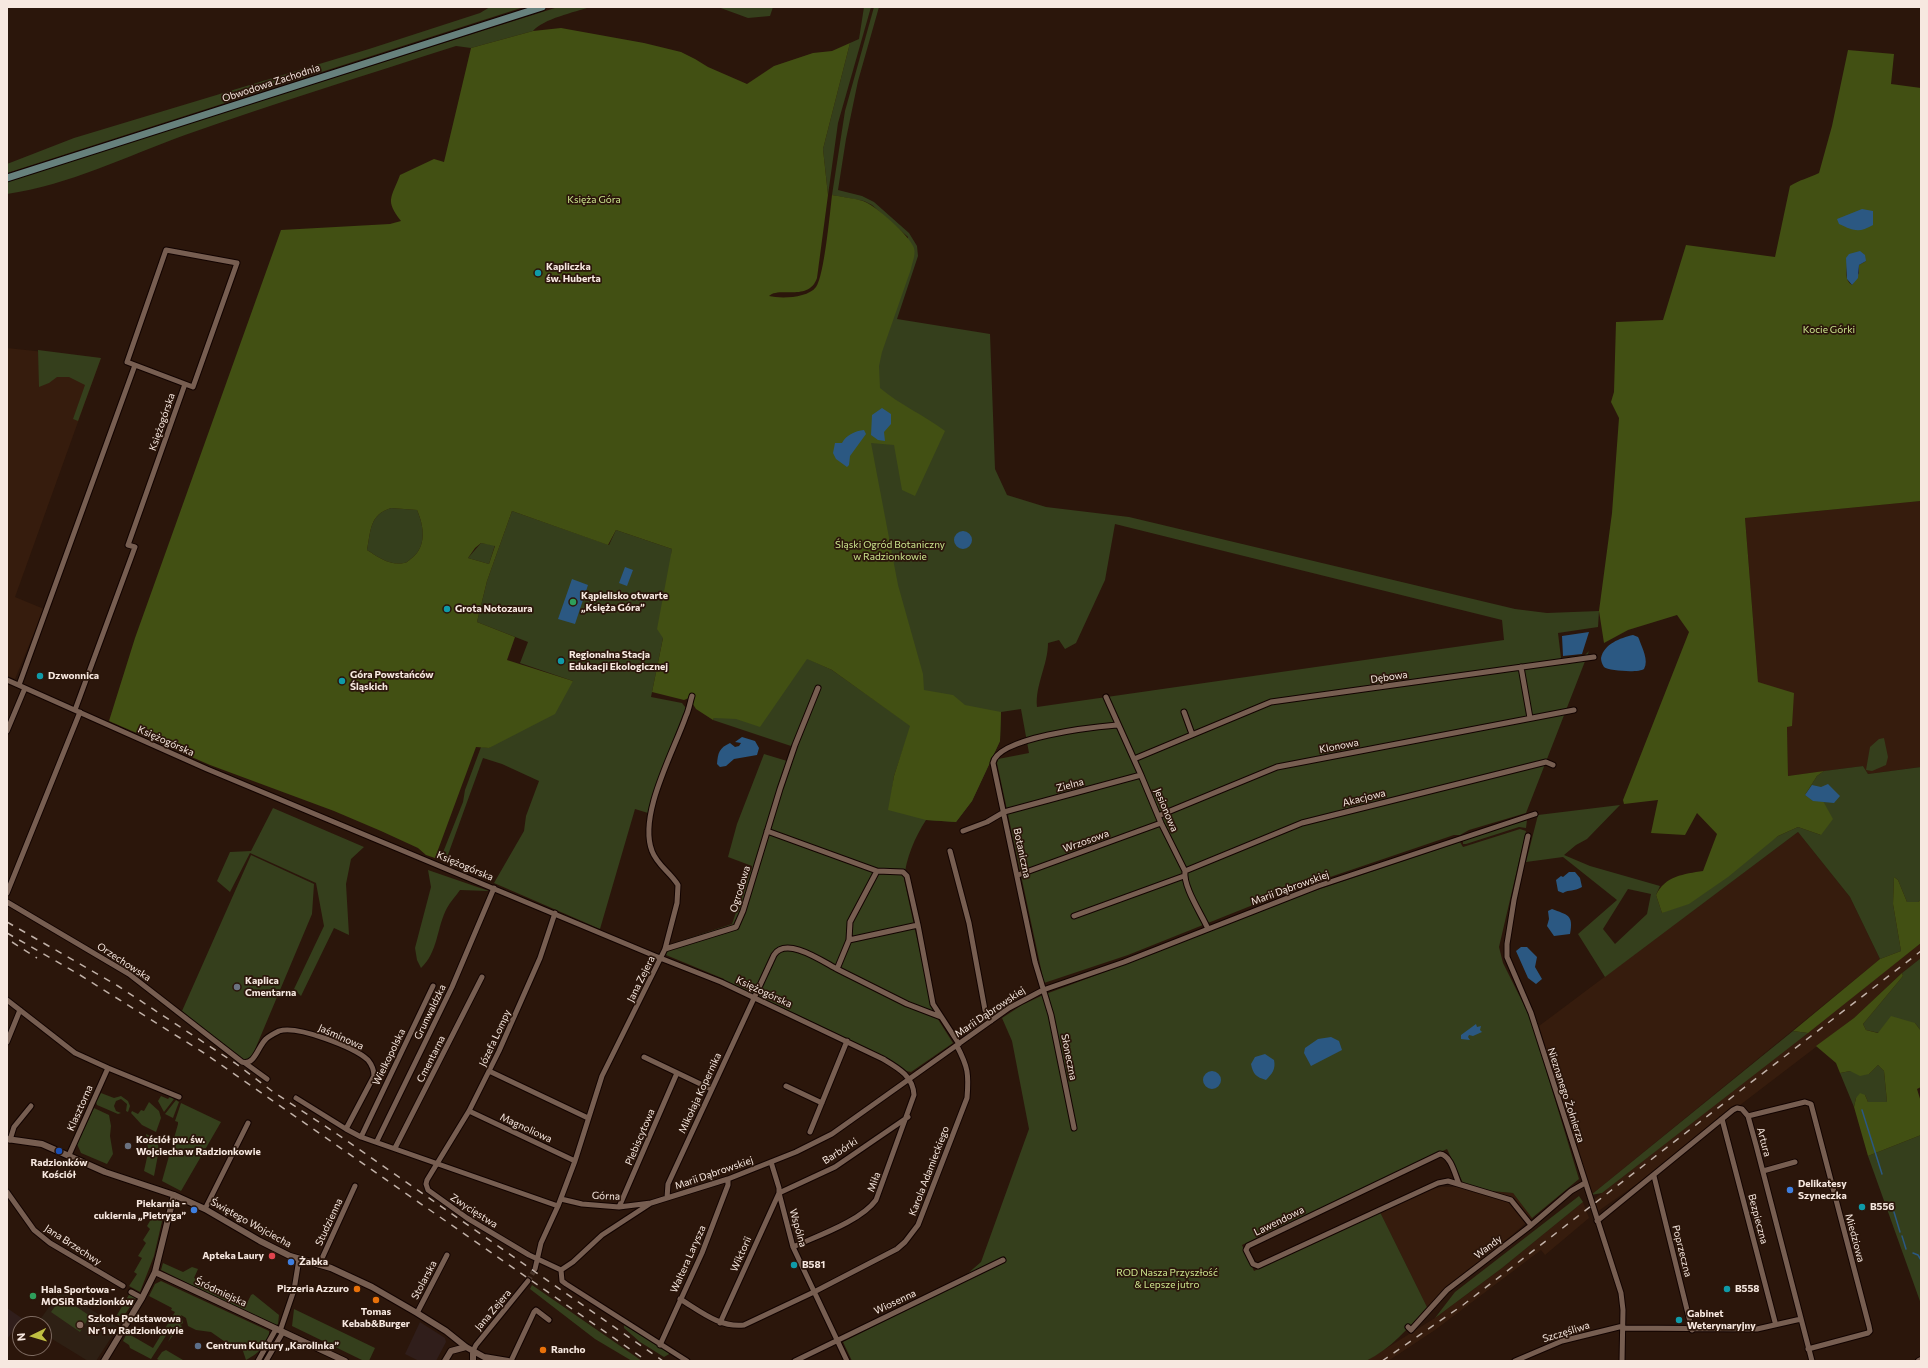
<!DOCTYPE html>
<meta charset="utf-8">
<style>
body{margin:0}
#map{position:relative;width:1928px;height:1368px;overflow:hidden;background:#2b160b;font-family:Commissioner,sans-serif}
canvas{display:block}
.frame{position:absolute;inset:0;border:8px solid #f7e8e0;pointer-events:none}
.north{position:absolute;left:12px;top:1316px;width:40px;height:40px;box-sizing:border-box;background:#2b160b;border:1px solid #7d6a60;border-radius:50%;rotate:265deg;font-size:11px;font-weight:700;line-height:16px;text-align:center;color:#f7e8e0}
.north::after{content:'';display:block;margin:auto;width:14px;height:18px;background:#c0be41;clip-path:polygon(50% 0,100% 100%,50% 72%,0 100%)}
</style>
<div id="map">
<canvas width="1928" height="1368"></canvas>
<div class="frame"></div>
<div class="north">N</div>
</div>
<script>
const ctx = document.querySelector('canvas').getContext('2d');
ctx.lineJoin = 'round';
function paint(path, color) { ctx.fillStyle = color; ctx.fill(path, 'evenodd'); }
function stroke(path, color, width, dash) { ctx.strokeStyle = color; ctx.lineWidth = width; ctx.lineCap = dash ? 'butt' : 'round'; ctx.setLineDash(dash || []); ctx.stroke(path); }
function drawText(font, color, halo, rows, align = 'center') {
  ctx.font = font + ' Commissioner,sans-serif'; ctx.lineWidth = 3.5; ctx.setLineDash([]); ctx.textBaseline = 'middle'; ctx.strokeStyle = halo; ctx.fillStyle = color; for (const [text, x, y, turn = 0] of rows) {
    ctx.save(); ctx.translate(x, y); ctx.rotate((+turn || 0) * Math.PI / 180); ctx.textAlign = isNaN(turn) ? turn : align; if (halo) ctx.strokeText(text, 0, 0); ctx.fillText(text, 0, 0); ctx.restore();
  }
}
const commercial = new Path2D(`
 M7,1308l16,11 -16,20z
 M420,1322l25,16 1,4 -10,19h-17l-14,-7z`);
const built = new Path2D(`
 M7,348l94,10 -86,239 29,12 -29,70 -8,-3z
 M1921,501v266l-53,7 -5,-8 -75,10 -1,-49 -29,-45 -13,-164z
 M1798,832l52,65 30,62 -289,236 -52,-169z
 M1921,943v15l-19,15 -48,45 -220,168 -37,26 -4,-12z
 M1463,1183l28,8 22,2 19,25 -105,89 -47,-95 51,-23 10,-2h16z
 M1583,1202l6,16 -44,37 -4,-5 -106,80 -47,31h-22l69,-43 67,-50z`);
const education = new Path2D(`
 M61,1290l57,37 -22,34h-8l-44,-27v-10h-7z`);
const green = new Path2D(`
 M490,7h34l-517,166v-9l67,-26 295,-89 111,-36z
 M558,7h32c-15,5 -47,12 -57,24l-62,17 -15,-2c-90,29 -181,57 -271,89 -58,21 -116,50 -178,59v-13z
 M718,7h55l-3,9 -22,2z
 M864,7h7l-33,116 -10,72 -5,-46 27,-106 9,-4z
 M874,7h5l-21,74 -12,58 -8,51 24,6 12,6 35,31 8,13 1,10 -21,63 93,15 5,135 12,26 39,12 83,10 386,92 32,4 52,-2 -1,16 -40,6 3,25 24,-3 4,-4 -63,162 -57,17 -9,5h-6l-171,58 -155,62 -84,28 -47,-220 1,-4 31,-6 -8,-44 -20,3 -1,29 -28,60 -16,21 -30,-2c-11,17 -20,38 -22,59l26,120 4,14 19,30 -42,29c-11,-1 -22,-13 -32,-18 -51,-25 -103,-50 -155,-73v-2l-58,-24 2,-10 64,-21 20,-58 -24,-9 9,-33 27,-70 23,7 4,-15 -78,-26 1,-2h19l175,-481 -36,-32 -8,-4 -32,-6 13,-84zM1115,524l387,96 2,20 -467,67c-2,-22 11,-42 11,-64l11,-3 6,9 11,-6 29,-63zM808,659l29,11 79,55 -26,81 4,-30 17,-50 -79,-56z
 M38,350l63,8 -23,63 -5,-2 12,-34 -16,-8h-12l-8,6 -10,4z
 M391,508l26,2c7,16 10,36 -5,48 -3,2 -5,5 -8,5 -14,3 -26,-6 -37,-13 4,-19 2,-35 24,-42z
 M512,511l97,34 7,-15 56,19 -9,89 -12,59 31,6 4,5 -27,68 -11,37 -13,-4 -35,120 -106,-46 30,-52 2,-15 13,-35 -37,-17 -19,-6 -38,105 -5,-3 23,-58 2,-12 16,-43 8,1 84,-67 -53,-18 8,-21 -51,-20 10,-41z
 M481,543l14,2 -6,19 -21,-6z
 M1884,738l4,19 -2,8 -14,6 -6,-1 4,-23 9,-8z
 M1863,766l5,8 53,-7v133l-3,2h-11l-9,-22 -4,-3 -1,27 8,47 -21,8 -30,-62 -52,-65 -193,145 -27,-43 39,-34 -54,-43 -37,5 12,-47 82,-10 -33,34 -11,6 -12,10 26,11 70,20 -4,9 6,18 116,-77 20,-9 23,8 -16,-40 12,-19 7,-5zM1628,889l23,5 -4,20 -32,30 -12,-15z
 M273,808l91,39 -13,12 -5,25 3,51 -15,-7 -33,68 -7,-7 30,-63 -8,-43 -66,-30 -20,39 -13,-11 13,-29 21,-1z
 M1527,820l-1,8 -7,-1 -53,17h-3v-3z
 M1520,829l6,2 -27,116 4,16 27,54 49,162 -47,39 -19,-25 -22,-2 -28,-8 -16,-34 -205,96 12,26 126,-59 47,95c-18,20 -36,42 -61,54h-514l-9,-19 108,-54 30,-26 48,-133 -17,-88 -10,-23 20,-13 21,-10 86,-32 179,-70 152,-51 3,5z
 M251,855l63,29 -2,30 -61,145 -8,3 -61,-51z
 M428,870l61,21 -29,-1c-4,6 -10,12 -13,18 -10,18 -9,45 -26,60l-4,-8 -2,-12 16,-61z
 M1921,958v73l-6,-8 -36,10 -13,-3 -3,-6 40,-48 -1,-3z
 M1793,1031l15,2 -206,160 -11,2z
 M1878,1065l6,6 3,31h-19l-3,-7 -9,3 -2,9 -14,-34 10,-2 19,3z
 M101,1093l13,5 7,-2 7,5 2,5 -2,6 -2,-1 1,-7 -6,-5 -5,2 -2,5 2,5 5,2 -3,1 -21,-9 -1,-3z
 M161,1096l7,3 2,-2 4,2 -10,13 -6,-11z
 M176,1100l3,2 -6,16 -8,-4z
 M149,1102l10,9 2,7 -5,14 -14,-7 -11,-12 1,-2 6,3 3,-4 3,1z
 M181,1103l40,19 -40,69 -19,-10 16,-57v-2l-3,-1z
 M94,1108l15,7 2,11 -1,10 3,18 -6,10 -26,-11 -4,-9z
 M146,1134l11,5 2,11 -11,-1z
 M1921,1135v169l-53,-148z
 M148,1153l10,2 -4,21 -10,-5z
 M1579,1196l4,6 -81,66 -67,50 20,-26z
 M154,1214l9,3 -9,39 -14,36 -11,-6 8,-12 -3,-2 8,-14 -4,-2 8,-13 -3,-3 7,-11 -3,-3z
 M163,1263l20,9 9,-5 6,2 -4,9 52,27 5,-10 2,-1 26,21 -1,9 -3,2 -114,-56z
 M161,1281l108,50c1,13 -13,24 -23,29l-4,-12 -11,-2 -20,-14 -15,-2 -8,-4 -2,-8 -5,-3 2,8 -3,2 2,1 -4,5 -8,-5 -2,4 3,2 2,-1 -1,2 2,1 -6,8 3,-6 -4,-2 -16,25 -21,-11 -1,-3 -6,-4 4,-8 26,15 22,-36 -4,-2 1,-2 -23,-12 6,-12z
 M532,1285l110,76h-10l-37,-22 -65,-50z
 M130,1293l6,5 -17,25 1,3 -6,-6z
 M62,1297l28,19 -10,16 -29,-20z
 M294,1309l81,39 -6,13h-5l-72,-35z
 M624,1325l47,28 -7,4 -24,-15 -16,-14z
 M166,1350l17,10 -1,1h-22l-3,-2 5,-7z`);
const forest = new Path2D(`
 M561,28l83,15 37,9 14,7 13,8 39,17 27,-18 39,-13 19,-2 18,-8 -27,106 5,46 -11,83c-8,24 -38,8 -48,18 12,3 39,2 47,-9 8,-10 14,-75 16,-92 10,2 21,3 31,6 11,3 48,36 51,47 2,7 -2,15 -3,21l-29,83 -3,14 1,22c20,17 44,27 65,43l-30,65 -13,-6 -8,-45 -23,-2 27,142 25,89 1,16 29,5 12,10 36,7 -1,29 -28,60 -16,21 -30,-2 -38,-10 6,-34 16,-50 -78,-56 -25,-11 -47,68 -24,-8 -22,-1 -1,2 -17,-11 -7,-11 -5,2 -32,-8 11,-54 -6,-9 15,-80 -56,-19 -8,15 -96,-34 -25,70 -10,41 38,15 -8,23 66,21 -18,33 -66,34 -13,-1 -41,111 -9,-3 -8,-7 -37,-17 -47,-20 -124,-46 -101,-44 26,-83 146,-408 109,-6 11,-3c-16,-21 -10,-22 -1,-46l34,-16 10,3 27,-114 62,-17zM391,508l26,2c7,16 10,36 -5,48 -3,2 -5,5 -8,5 -14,3 -26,-6 -37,-13 4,-19 2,-35 24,-42zM481,543l14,3 -6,18 -21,-6 7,-10z
 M1848,50l46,4 -3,30 30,4v413l-176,17 13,164 36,11 -2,33 -5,1 1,49 36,-5 -7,5 -12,19 8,6h10l10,18 -12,16 -23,-8 -20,9 -50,41 -39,27 -27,9 -6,-18c9,-19 28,-21 47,-24l14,-37 -20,-21 -12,22 -34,-2 7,-33 -34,4 -1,-4 66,-168 -12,-17 -49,15 -24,13 -5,-32 13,-98 7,-95 -8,-16 3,-10 2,-70 47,-2 23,-75 89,12 15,-71c9,-6 19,-8 29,-13l13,-47zM1866,261l-7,4v8l-7,12c-8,-5 -5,-14 -5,-22z
 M1894,877l4,3 9,22h11l3,-2v43l-113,90 -15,-2 87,-72 21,-8 -8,-47z
 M1902,973l1,3 -40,48 3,6 12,3 13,-17 24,7 6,8v56l-4,2 4,13v33l-53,21 -14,-49 2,-9 4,-5 5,2 3,7h19l-3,-31 -6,-6 -9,9 -9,2 -10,-5 -10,2 -4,-10 -20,-17 38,-28z`);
const water = new Path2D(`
 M1862,209l11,2v14c-14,8 -19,6 -34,-1l-2,-5z
 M1860,251l5,4 1,6 -7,4 -1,13 -6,7 -5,-6 -1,-21 3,-4z
 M882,408l9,6v10l-7,8 1,9 -7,-1 -7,-5 1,-20z
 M864,430l2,4 -16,22 -1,9 -2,2 -11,-8 -3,-6 2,-10h7c4,-8 13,-12 22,-13z
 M954 540a9 9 0 1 1 18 0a9 9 0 1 1-18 0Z
 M625,567l8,3 -6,16 -8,-3z
 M572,579l16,6 -13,39 -17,-5z
 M1589,632l-7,22 -19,2 -1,-20z
 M1633,635l5,2 1,2c3,9 10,21 5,30 -5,4 -35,2 -40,-2 -2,-3 -3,-6 -3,-9 3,-14 19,-20 32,-23z
 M742,737l13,4 4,7 -2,7 -23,4 -8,7 -6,1 -3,-3c1,-11 2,-16 13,-21l5,4 4,-1 2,-3 -6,-1z
 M1828,784l12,12 -6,7 -21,-2 -8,-6 7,-10 9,2z
 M1569,872h6l5,6 2,9c-9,5 -12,2 -19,6l-5,-2 -2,-11 5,-4 2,1z
 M1552,909c15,6 22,5 18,25l-16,2 -7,-10 2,-7 -1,-8z
 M1521,947h6l10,10 -2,10 7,12 -6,5 -8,-6 -12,-27z
 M1476,1024l1,3 4,-1 -1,4 2,2 -9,4 -4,-1 -1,2 2,3 -9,-1v-4z
 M1331,1037l8,4 3,9 -31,16 -7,-13 1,-5 13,-9z
 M1265,1054l9,6c2,9 -2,14 -8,20 -10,-3 -13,-6 -15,-16l4,-7z
 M1203 1080a9 9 0 1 1 18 0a9 9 0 1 1-18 0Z`);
const stream = new Path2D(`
 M1862,1110l20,64
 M1894,1212l6,20
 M1902,1236l4,13
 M1913,1253l5,2 3,5`);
const minorTunnel = new Path2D(`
 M528,1281l7,-12`);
const minor = new Path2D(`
 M166,250l71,13 -44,124 -66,-25z
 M1521,667l9,51
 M7,680l200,89 448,187 66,26 162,77c15,9 30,17 31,36l-38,105c-15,21 -59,36 -83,47
 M19,685l116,-320
 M1106,697l35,78 20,48 24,48c-2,16 16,42 23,58
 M75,710l60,-163 -7,-2 57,-161
 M1184,712l8,22
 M7,731l18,-43
 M1134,759l137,-57 323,-45
 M1158,816l119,-49 297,-57
 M767,831l110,40 26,1 4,4 11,49 -69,15
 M963,831l24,-9 17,-10 137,-37
 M1528,836l-14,64 -7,44v13l24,56 90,280 2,17 -1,51
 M950,851l19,72 16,87 6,11
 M1185,871l117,-48 244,-61 7,3
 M1018,875l143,-52
 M7,893l73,-181
 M7,902l122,72 113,88c13,4 16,-16 24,-23 3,-3 9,-6 13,-8 18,-6 75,16 89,29 4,5 6,10 6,16l-28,53
 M555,913l-15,45 -41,93 -30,60 -42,69 -1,4 2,6 39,28 62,37 32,15 12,-8 29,-27 49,-32 77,-24 68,-27 36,-18 177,-126 34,-18 81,-28 194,-76 217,-72
 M1074,916l110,-40
 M918,925l15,79 26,40
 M665,949l71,-22 7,-16 37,-122 15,-44 23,-57
 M837,969l70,35 34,13
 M7,1000l68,53 33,15 71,29
 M7,1042l13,-32
 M644,1057l67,32
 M245,1063l22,16
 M489,1071l99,47
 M786,1086l36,17
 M296,1098l50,31 15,8 197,69
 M469,1111l106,50
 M1748,1116l57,-14 6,2 58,222 1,5 -2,2 -60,16
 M1722,1119l53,203
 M1074,1128l-23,-113 -16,-53 -42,-199c5,-26 101,-36 124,-38
 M810,1132l37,-91
 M361,1137l72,-151
 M10,1140l4,-13 17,-21
 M377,1141l75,-154 42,-99
 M395,1148l87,-171
 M69,1155l39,-87
 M771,1162l8,26v5l14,54 54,114
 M1763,1171l32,-9
 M1654,1176l38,154
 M1459,1184c-4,-9 -8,-29 -19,-30l-192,92 -2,4 7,14 5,2 180,-83 10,-2 63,19 20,25
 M7,1192l27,38 16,13 73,43
 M667,1198l1,-14 106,-229c12,-19 48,6 63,14l12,-29 1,-18 27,-51
 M561,1199l21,5 37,3 32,-4
 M619,1207l58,-134
 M205,1209l43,-86
 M1597,1221l136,-111 4,-2 5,1 6,7 8,29 56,216
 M319,1265l36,-79
 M535,1269l6,-26 17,-37 17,-45 27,-85 63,-127 12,-46 1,-18c-8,-13 -21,-20 -26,-34 -14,-36 22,-100 34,-135 3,-6 4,-14 6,-20
 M561,1270l1,11 4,3 121,77
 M131,1292l11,6
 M680,1299c20,12 40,29 64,26l70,-33 83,-43 8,-7 13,-17 49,-127c2,-24 1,-31 -10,-52
 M417,1313l30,-58
 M720,1323l59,-130 56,-26 73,-50
 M1408,1327l3,3 36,-40 82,-63 42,-36 14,-8
 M1623,1328l134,1 44,-10
 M280,1331l14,-41 5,-31
 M660,1345l42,-92 26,-68v-6
 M473,1351l3,-6 52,-64
 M258,1361l18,-32
 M266,1361l17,-29
 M511,1361l23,-49 2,-2 13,10
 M795,1361l208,-101
 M1515,1361l47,-20 61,-15`);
const tertiary = new Path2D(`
 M7,1139l35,5 63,28 69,23 31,14 55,32 30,15 41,12 41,19 45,26 29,18 20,16 18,10 24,4
 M155,1272l190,89
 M473,1351v10
 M104,1361l38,-63 13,-26 19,-77
 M445,1361l6,-10 15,-4
 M1919,1361l2,-1`);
const secondary = new Path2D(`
 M7,178l535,-171`);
const rail = new Path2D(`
 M7,922l111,64 117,77 37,28 65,43 326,227
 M7,933l73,42 124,78 443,308
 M12,942l25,16
 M1382,1361l81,-56 458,-354`);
const markers = [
 [538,273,4,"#0f9aa8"],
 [573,602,4,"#2e9e5b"],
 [447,609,4,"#0f9aa8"],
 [561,661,4,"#0f9aa8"],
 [40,676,4,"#0f9aa8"],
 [342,681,4,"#0f9aa8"],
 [237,987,4,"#6b7280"],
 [128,1146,4,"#6b7280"],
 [59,1151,4,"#1a4fb4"],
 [1790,1190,4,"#3f7fe0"],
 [1862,1207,4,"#0f9aa8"],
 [194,1210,4,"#3f7fe0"],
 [272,1256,4,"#e0444e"],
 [291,1262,4,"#3f7fe0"],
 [794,1265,4,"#0f9aa8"],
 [357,1289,4,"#e8710a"],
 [1727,1289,4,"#0f9aa8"],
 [33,1296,4,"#2e9e5b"],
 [376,1300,4,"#e8710a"],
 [1679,1320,4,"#0f9aa8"],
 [80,1325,4,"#8d6e63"],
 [198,1346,4,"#5c6f8a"],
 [543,1350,4,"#e8710a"]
];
const streetNames = [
 ["Obwodowa Zachodnia",271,83,-18],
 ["Księżogórska",162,422,-71],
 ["Dębowa",1389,677,-8],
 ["Księżogórska",166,741,24],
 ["Klonowa",1339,746,-11],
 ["Zielna",1070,785,-15],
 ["Akacjowa",1364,798,-14],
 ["Jesionowa",1166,810,67],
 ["Wrzosowa",1086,841,-20],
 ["Botaniczna",1022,853,78],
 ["Księżogórska",465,866,23],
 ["Marii Dąbrowskiej",1290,888,-20],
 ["Ogrodowa",740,889,-73],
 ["Orzechowska",124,962,33],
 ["Jana Zejera",641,979,-64],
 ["Księżogórska",764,992,25],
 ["Grunwaldzka",430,1012,-64],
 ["Marii Dąbrowskiej",990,1012,-34],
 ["Jaśminowa",341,1037,24],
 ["Józefa Lompy",495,1038,-65],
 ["Wielkopolska",389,1057,-64],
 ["Słoneczna",1069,1057,79],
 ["Cmentarna",431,1059,-63],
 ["Mikołaja Kopernika",700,1093,-65],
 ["Nieznanego Żołnierza",1566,1095,72],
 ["Klasztorna",80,1108,-66],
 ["Magnoliowa",526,1128,25],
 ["Plebiscytowa",640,1137,-67],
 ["Artura",1764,1142,75],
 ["Barbórki",840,1151,-33],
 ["Karola Adamieckiego",929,1171,-69],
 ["Marii Dąbrowskiej",714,1173,-19],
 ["Miła",874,1182,-69],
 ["Górna",606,1196,2],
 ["Zwycięstwa",474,1211,33],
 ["Bezpieczna",1758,1219,75],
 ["Lawendowa",1279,1221,-26],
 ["Studzienna",329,1222,-65],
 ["Świętego Wojciecha",251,1223,29],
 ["Wspólna",798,1228,74],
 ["Miedziowa",1855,1238,75],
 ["Jana Brzechwy",73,1245,33],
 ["Wandy",1488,1247,-37],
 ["Poprzeczna",1682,1251,76],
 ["Wiktorii",741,1254,-66],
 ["Waltera Larysza",688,1259,-66],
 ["Stolarska",424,1280,-62],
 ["Śródmiejska",221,1292,25],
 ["Wiosenna",895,1302,-25],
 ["Jana Zejera",493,1310,-50],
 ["Szczęśliwa",1566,1332,-17]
];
const parkNames = [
 ["Księża Góra",594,200],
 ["Kocie Górki",1829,330],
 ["Śląski Ogród Botaniczny",890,545],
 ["w Radzionkowie",890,557],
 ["ROD Nasza Przyszłość",1167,1273],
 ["& Lepsze jutro",1167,1285]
];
const poiNames = [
 ["Kapliczka",546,267],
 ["św. Huberta",546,279],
 ["Kąpielisko otwarte",581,596],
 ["„Księża Góra”",581,608],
 ["Grota Notozaura",455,609],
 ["Regionalna Stacja",569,655],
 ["Edukacji Ekologicznej",569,667],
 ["Góra Powstańców",350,675],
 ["Śląskich",350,687],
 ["Dzwonnica",48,676],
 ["Kaplica",245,981],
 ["Cmentarna",245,993],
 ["Kościół pw. św.",136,1140],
 ["Wojciecha w Radzionkowie",136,1152],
 ["Radzionków",59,1163,"center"],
 ["Kościół",59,1175,"center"],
 ["Delikatesy",1798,1184],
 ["Szyneczka",1798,1196],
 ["Piekarnia -",186,1204,"right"],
 ["cukiernia „Pietryga”",186,1216,"right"],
 ["B556",1870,1207],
 ["Apteka Laury",264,1256,"right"],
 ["Żabka",299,1262],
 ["B581",802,1265],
 ["Pizzeria Azzuro",349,1289,"right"],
 ["B558",1735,1289],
 ["Hala Sportowa -",41,1290],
 ["MOSiR Radzionków",41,1302],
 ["Tomas",376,1312,"center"],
 ["Kebab&Burger",376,1324,"center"],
 ["Gabinet",1687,1314],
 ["Weterynaryjny",1687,1326],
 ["Szkoła Podstawowa",88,1319],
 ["Nr 1 w Radzionkowie",88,1331],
 ["Centrum Kultury „Karolinka”",206,1346],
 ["Rancho",551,1350]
];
paint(commercial, '#301e1b');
paint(built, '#361c0d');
paint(education, '#2e2014');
paint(green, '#353f1c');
paint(forest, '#425013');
paint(water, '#2b5882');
stroke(stream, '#2b5882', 1.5);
stroke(minorTunnel, '#4a362b', 5, [5, 2.5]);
stroke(minor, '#120300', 7);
stroke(tertiary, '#120300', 8);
stroke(secondary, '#120300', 9);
stroke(minor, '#775e51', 5);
stroke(tertiary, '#775e51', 6);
stroke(secondary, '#67817d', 7);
stroke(rail, '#c1b1a8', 1.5, [7, 7]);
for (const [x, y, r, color] of markers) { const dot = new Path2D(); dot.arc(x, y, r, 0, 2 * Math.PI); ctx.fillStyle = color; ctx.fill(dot); stroke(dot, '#2b160b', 1.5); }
drawText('10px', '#f7e8e0', '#2b160b', streetNames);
drawText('10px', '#cbe48d', '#2b160b', parkNames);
drawText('bold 10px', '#f7e8e0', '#2b160b', poiNames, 'left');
</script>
